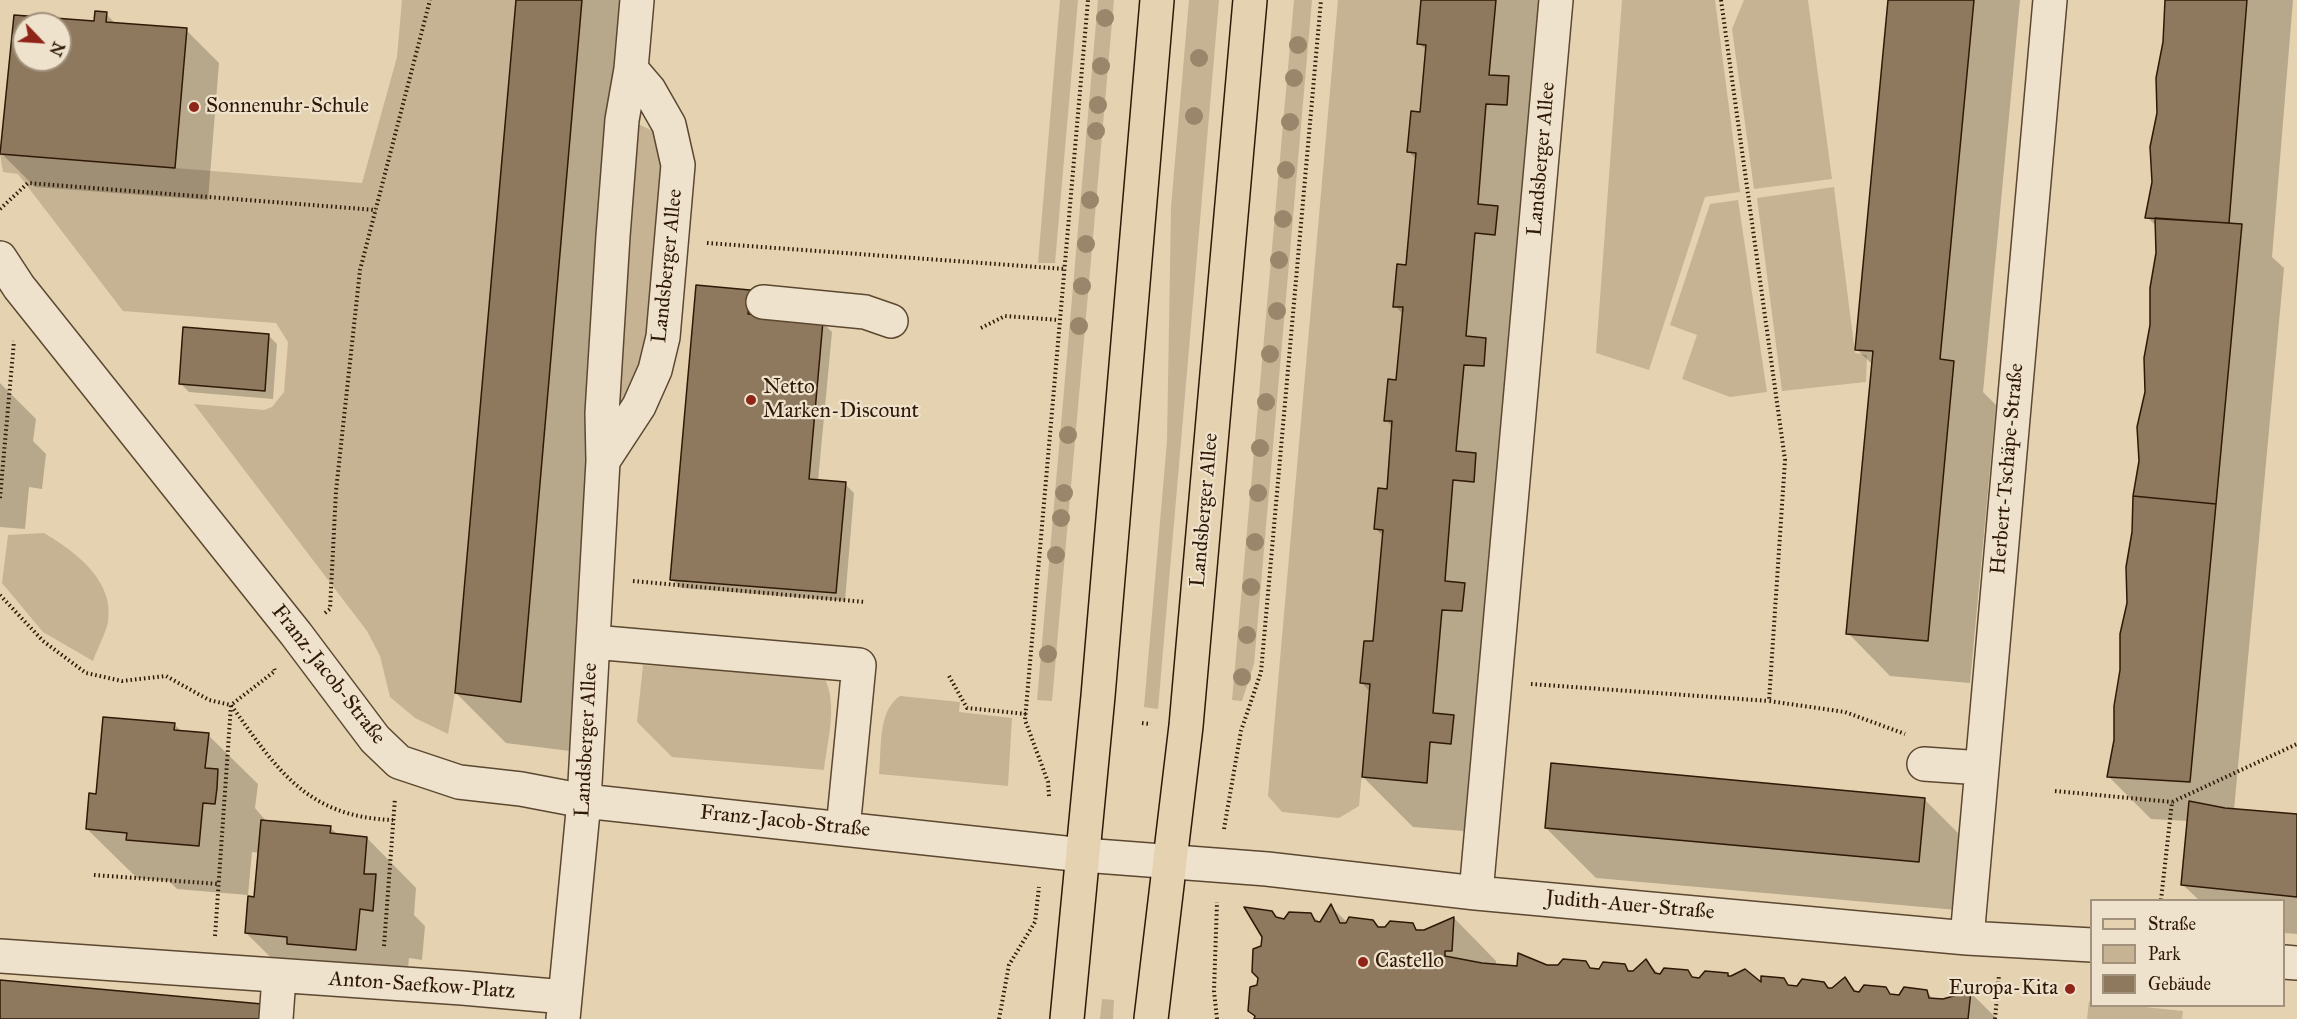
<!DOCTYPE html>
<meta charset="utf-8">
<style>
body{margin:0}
#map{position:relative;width:2297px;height:1019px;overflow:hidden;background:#e5d2b0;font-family:"IM FELL Great Primer",serif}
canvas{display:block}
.legend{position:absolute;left:2090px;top:899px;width:195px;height:108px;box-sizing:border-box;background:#eee2cc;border:2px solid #a2927d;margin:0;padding:8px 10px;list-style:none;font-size:18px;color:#2f1906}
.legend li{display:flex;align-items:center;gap:12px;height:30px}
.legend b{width:30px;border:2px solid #a2927d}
.north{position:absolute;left:12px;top:12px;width:60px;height:60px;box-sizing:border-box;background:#eee2cc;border:2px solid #a2927d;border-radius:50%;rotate:115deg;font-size:16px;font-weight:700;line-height:24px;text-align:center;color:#2f1906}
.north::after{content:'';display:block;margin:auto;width:21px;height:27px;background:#8f2418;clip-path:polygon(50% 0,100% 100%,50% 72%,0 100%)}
</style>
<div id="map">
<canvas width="2297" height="1019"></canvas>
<ul class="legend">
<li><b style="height:8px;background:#e5d2b0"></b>Straße</li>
<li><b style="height:16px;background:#c6b393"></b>Park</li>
<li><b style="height:16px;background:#8e795e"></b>Gebäude</li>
</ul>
<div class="north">N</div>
</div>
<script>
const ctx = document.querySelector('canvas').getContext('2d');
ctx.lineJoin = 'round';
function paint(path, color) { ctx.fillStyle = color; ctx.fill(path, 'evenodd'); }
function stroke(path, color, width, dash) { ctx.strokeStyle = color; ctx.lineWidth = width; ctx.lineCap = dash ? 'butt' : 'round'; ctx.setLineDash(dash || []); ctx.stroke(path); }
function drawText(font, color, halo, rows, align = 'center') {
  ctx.font = font + ' "IM FELL Great Primer",serif'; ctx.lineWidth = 4.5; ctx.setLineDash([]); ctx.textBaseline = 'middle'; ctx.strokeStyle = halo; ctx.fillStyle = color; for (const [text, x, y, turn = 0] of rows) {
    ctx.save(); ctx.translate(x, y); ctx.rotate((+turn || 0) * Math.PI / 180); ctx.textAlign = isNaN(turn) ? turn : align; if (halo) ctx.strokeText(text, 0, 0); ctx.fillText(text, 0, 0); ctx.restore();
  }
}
const green = new Path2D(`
 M402,0h114l-61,693 -7,41 -33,-16 -25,-21 -10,-41 -13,-25 -173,-227 70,6 8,-3 12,-15 4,-50 -12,-19 -153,-12 -105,-137 -15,-2 -3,-18 362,29 35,-126z
 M1060,0h18l-23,263h-17z
 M1098,0h16l-62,701 -15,-1z
 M1189,0h30l-61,709 -14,-2 23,-266 4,-234z
 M1294,0h18l-58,664 -12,37 -10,-1z
 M1338,0h83l-4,44 9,1 -6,67h-9l-4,40 9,1 -10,112 -9,-1 -4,42 10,1 -7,73h-8l-4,40 8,1 -5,68 -9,-1 -4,41 9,1 -10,111h-9l-4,42 10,1 -11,122 -20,12 -57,-6 -14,-16z
 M1622,0h93l25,192 -35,5 -56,173 -53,-17z
 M1744,0h64l24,179 -78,10 -22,-160z
 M636,123l21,10 9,30 -16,193 -11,29 -18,17 -7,-22z
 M1834,187l21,166 12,2 -1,27 -84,9 -25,-193z
 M1738,200l29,192 -37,5 -48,-18 15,-44 -27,-10 40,-121z
 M44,533c30,18 71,47 64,89 -3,13 -11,27 -15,39l-50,-29 -41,-49 6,-48z
 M643,665l180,11c16,25 4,66 1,94l-152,-13 -35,-35z
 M900,696l60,6 -1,10 53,6 -4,68 -129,-12c3,-25 -2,-63 21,-78z
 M1102,999l12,1 -1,19h-13z
 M2089,1001l3,5h43l48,5 -1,8h-95z`);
const shadow = new Path2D(`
 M518,0h118l-66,751 -64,-8 -50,-50z
 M1431,0h121l-76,832 -63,-5 -50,-50 7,-85 -8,-9 13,-40 9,-106 -8,-8 12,-38 5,-63 -7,-8 11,-39 7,-66 -9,-9 13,-40 9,-106 -8,-8 12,-38 6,-63 -8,-8z
 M1889,0h131l-37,392 13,13 -26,278 -80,-7 -42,-43 25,-268 -17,-16z
 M2166,0h127l-21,257 12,11 -50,542 63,4v120l-13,-1v-33h-85l-16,-15 6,-64 -38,-2 -43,-43 7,-35 13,-138v-36l13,-106 17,-208 -1,-26 -10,-10 6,-35z
 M106,14l10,10 70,6 33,33 -11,137 -173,-13 -33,-33 13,-138 81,6zM24,24h36v36h-36z
 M750,292l9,9 64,22 9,9 -14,149 27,3 9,9 -9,108 -164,-13 -9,-9z
 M268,335l9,9 -4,55 -84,-7 -9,-9z
 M0,383l36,36 -3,22 13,13 -4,35 -13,-2 -4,42 -25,-2z
 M174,724l8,8 26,3 50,49 -3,24 12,14 64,6 7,7 29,3 49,50 -2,27 11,11 -3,34 -13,-2 -4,41 -109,-17 -50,-49 10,-34 4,-46 -8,-1 -4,43 -71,-6 -8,-8 -32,-3 -50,-49 10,-34z
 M1924,799l50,50 -6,62 -372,-33 -50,-50z
 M1331,907l17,16 24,-2 8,8 33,-4 6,6 6,1 29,-14 42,43v5h50l39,-4 8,8h7l24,-5 8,8 14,-12 15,15 27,-5 7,8 32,-5 4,4 31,6 21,-5 8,8 6,1 27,-5 7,7 14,-11 14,15 26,-5 8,7 34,-4 7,8h9l28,-7 26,26h-741l6,-71 16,-29 7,1 26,-5 10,8z`);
const building = new Path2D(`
 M516,0h66l-61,702 -66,-9z
 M1421,0h75l-7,75 20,1 -2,29 -21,-1 -8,100 20,2 -3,29 -20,-2 -9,103 20,2 -2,28 -20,-1 -8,86 20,2 -2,29 -21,-2 -8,101 20,2 -3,28 -20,-1 -9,103 21,2 -3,29 -21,-2 -3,41 -65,-6 8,-93 -10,-1 4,-42h9l10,-111 -9,-1 4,-41 9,1 5,-68h-8l4,-42 8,1 7,-73h-10l4,-43 9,1 10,-112 -9,-1 4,-41 9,1 6,-67 -9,-1z
 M1888,0h86l-34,359 14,2 -26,280 -82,-7 27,-283 -18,-1z
 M2165,0h82l-18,223 -84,-5 7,-36 -2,-35 7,-34 -1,-35 7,-36z
 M95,11l12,1 -1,10 81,6 -12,140 -175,-14 14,-139 80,6zM24,24h36v36h-36z
 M2155,218l87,6 -26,280 -83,-8 6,-35 -2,-34 8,-35 -1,-34 6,-33v-37l6,-35z
 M696,285l54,5 -2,24 75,7 -14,158 37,3 -10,111 -166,-13z
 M183,327l86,7 -4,57 -86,-7z
 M2133,496l83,8 -26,278 -83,-5 7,-37v-34l6,-36v-36l7,-31 -1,-36 6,-35z
 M103,717l72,6 -1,7 35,3 -4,35 13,1 -1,19 -2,16 -12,-1 -4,43 -73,-6 1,-7 -41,-4 3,-36 7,1z
 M1551,763l374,35 -6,64 -374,-34z
 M2189,801l36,7 72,6v83l-116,-12z
 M261,820l70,6 -1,7 37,4 -3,37h12l-3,37 -13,-2 -4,41 -69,-6v-7l-42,-4 3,-37 6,1z
 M1331,904l9,19h6l3,-6 24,3 5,7h7l5,-6 23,2 3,7h8l30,-13 -2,34h-7v5l37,7 35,3 1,-13 29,12h11l5,-6 23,2 4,7 9,1 4,-7 22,2 3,7h5l13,-12 9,14 5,1 4,-6 24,2 4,7 7,1 6,-7 23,2v3h3l14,-7 16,13v-6l23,2 4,7 9,1 5,-7 22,3 4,6h4l13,-11 9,14 5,1 5,-7 22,2 4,7 9,1 5,-8 23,3 2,8 14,1 28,-8 -3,28h-714l1,-3 -7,-5 2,-24 7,-2 1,-7 -6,-6 1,-23 8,-3 1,-9 -18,-30 28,4 4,6 8,2 5,-7 22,1 4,8 5,1z
 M0,980l262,24 -1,15h-261z`);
const path = new Path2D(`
 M1721,0l64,460 -16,241 76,11 60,22
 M0,209l28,-26 348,27
 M707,243l358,26
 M981,328l24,-12 54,4
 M0,498l14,-157
 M633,581l232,21
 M0,595l43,46 43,32 36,8 44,-5 43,24 22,5c46,64 75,112 162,115
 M325,613l5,-4 6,-118 24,-221 70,-270
 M949,676l18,32 59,6
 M1531,684l238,17
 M1142,723l9,1
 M2055,791l117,11
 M1049,796l-1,-14 -23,-62 63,-720
 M1224,829l17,-98 20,-59 60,-672
 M94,875l125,9
 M2161,900l11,-98 125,-58
 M215,936l16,-231 44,-34 -1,-3
 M384,946l11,-148
 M999,1019l10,-54 26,-43 4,-35
 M1217,1019l-3,-28 3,-89
 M1995,1019l4,-44`);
const minor = new Path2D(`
 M0,258l19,29 277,347 79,105 24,23 60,20 62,7 63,12 499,54 184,14 209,24 491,45 125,7
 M763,302l102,10 26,9
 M603,461l36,-55 16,-36 8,-33 15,-172 -9,-40 -20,-35 -18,-21
 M593,642l266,23 -16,164
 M1924,764l58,4
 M1476,893l80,-893
 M1967,938l83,-938
 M0,956l462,32 103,9
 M2284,962l13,1
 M276,1019l3,-42
 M563,1019l21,-218 19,-340 -1,-48 11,-177 9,-116 9,-51 6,-69`);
const major = new Path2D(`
 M1067,1019l31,-323 59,-696
 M1151,1019l35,-293 64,-726`);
const trees = [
 [1105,18],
 [1298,45],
 [1199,58],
 [1101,66],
 [1294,78],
 [1098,105],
 [1194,116],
 [1290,122],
 [1096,131],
 [1286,170],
 [1090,200],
 [1283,219],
 [1086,244],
 [1279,260],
 [1082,286],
 [1277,311],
 [1079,326],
 [1270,354],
 [1266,402],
 [1068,435],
 [1260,448],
 [1064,493],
 [1258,493],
 [1061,518],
 [1255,542],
 [1056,555],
 [1251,587],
 [1247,635],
 [1048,654],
 [1242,677]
];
const markers = [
 [194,107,6,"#8f2418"],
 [751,400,6,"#8f2418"],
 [1363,962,6,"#8f2418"],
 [2070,989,6,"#8f2418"]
];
const poiNames = [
 ["Sonnenuhr-Schule",206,107],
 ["Netto",763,388],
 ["Marken-Discount",763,412],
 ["Castello",1375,962],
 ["Europa-Kita",2058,989,"right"]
];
const streetNames = [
 ["Landsberger Allee",1542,159,-85],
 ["Landsberger Allee",668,266,-84],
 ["Herbert-Tschäpe-Straße",2008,469,-85],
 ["Landsberger Allee",1205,510,-85],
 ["Franz-Jacob-Straße",328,675,52],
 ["Landsberger Allee",587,740,-87],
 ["Franz-Jacob-Straße",785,822,6],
 ["Judith-Auer-Straße",1630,906,5],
 ["Anton-Saefkow-Platz",422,986,4]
];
paint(green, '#c6b393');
paint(shadow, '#0003');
paint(building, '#8e795e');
stroke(building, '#2f1906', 1.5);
stroke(minor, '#5c4730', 36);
stroke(major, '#2f1906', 36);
stroke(path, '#2f1906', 4, [1.5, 3]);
stroke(minor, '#eee2cc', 33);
stroke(major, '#e5d2b0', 33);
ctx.fillStyle = '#9a866a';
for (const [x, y] of trees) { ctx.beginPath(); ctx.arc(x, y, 9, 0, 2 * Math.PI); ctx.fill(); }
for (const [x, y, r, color] of markers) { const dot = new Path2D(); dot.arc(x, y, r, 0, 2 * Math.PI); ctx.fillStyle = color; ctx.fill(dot); stroke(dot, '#eee2cc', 2); }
drawText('21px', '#2f1906', '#eee2cc', poiNames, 'left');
drawText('21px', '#2f1906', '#eee2cc', streetNames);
</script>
